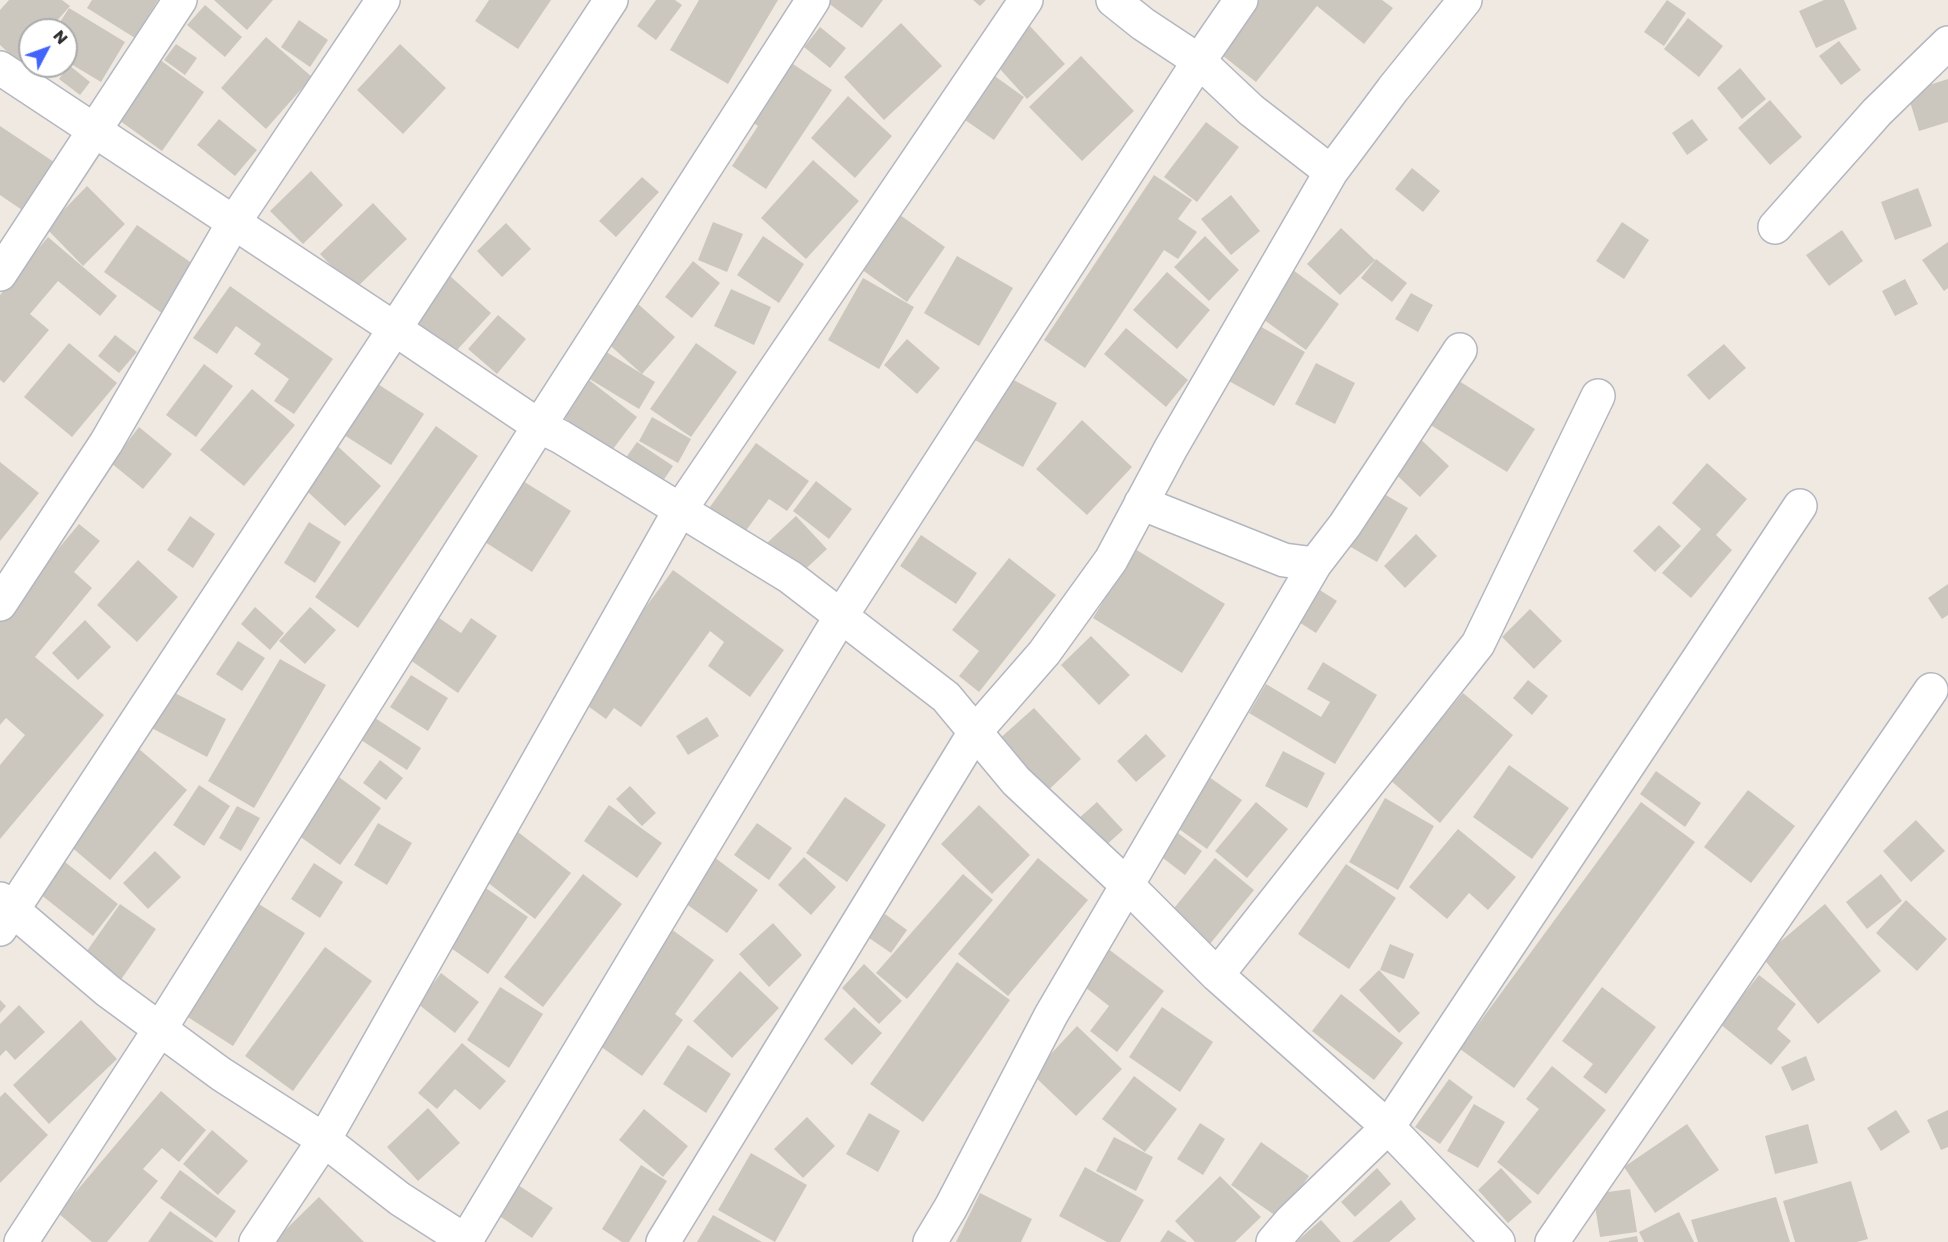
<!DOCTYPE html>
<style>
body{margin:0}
#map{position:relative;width:1948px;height:1242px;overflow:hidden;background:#efe9e1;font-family:Poppins,sans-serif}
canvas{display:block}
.north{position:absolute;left:18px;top:18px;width:60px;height:60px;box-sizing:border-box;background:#fff;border:2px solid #ababab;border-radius:50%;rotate:49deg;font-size:16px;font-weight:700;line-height:24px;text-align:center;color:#2e2e2e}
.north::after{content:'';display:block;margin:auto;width:21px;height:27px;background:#4264fb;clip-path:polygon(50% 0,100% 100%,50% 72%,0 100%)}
</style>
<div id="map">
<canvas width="1948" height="1242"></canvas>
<div class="north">N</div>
</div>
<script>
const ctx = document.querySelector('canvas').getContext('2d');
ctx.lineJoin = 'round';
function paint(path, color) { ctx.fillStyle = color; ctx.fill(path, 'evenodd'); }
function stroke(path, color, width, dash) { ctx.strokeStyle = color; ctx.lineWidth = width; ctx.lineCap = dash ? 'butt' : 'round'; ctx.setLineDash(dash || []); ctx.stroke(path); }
const building = new Path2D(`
 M9,0h53l8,6 -21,24h-19v21l-10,12 -20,-18v-35z
 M92,0h66l-23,38 -48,-30z
 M214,0h59l-26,30z
 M489,0h62l-33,49 -43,-28z
 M656,0h19l7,5 -26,35 -19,-14z
 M699,0h79l-50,84 -58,-34z
 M824,0h59l-21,28z
 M973,0h13l-6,6z
 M1250,0h132l11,8 -29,36 -47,-38 -61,76 -44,-35z
 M1667,0l19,13 -22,33 -20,-14z
 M1824,0h20l13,29 -41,19 -17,-37z
 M205,5l37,32 -17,20 -38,-32z
 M69,8l56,34 -24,40 -35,-21v-31h-11z
 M1688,18l35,28 -24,31 -35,-28z
 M299,20l29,20 -18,27 -29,-20z
 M901,23l41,43 -58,54 -40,-43z
 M1029,25l36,39 -38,35 -36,-40z
 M820,27l26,21 -16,20 -26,-21z
 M266,37l46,40 -46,52 -45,-41z
 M1839,41l22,29 -20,15 -22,-29z
 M176,44l21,14 -12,17 -21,-15z
 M400,44l46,44 -43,46 -46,-44z
 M1081,56l53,55 -52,50 -53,-54z
 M159,59l45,33 -42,59 -46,-33z
 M787,60l45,30 -66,99 -34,-23 26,-40 -10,-7z
 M69,65l21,17 -10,13 -21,-16z
 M982,67l42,30 -30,43 -42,-29z
 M1740,68l26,31 -24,20 -25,-31z
 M1948,79v43l-29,9 -12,-39z
 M848,96l44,40 -37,42 -44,-40z
 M1770,100l32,37 -32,28 -32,-37z
 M219,119l38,31 -22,26 -38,-31z
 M1692,119l16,21 -21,15 -15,-22z
 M1206,122l33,25 -42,55 -33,-25z
 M0,126l54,36 -32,48 -22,-15z
 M813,160l46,41 -53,58 -45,-41z
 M1412,168l28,23 -17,21 -28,-23z
 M311,171l32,34 -40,39 -33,-33z
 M1154,175l38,25 -14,19 19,13 -19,27 -14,-9 -79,118 -41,-28z
 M642,177l17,15 -43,45 -17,-16z
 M87,186l38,38 -42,42 -37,-38z
 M1918,188l14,38 -37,14 -14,-38z
 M1231,195l29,36 -29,24 -30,-36z
 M373,203l34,36 -53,51 -34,-36z
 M900,215l45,32 -38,55 -46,-33z
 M713,222l30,12 -16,38 -29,-12z
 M1622,222l27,18 -25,39 -28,-18z
 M506,223l25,26 -29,28 -25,-26z
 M137,225l59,41 -33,48 -59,-42z
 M1341,228l34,32 -35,35 -33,-31z
 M1842,230l21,31 -34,25 -23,-31z
 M763,236l41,28 -25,39 -42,-28z
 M1205,236l34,34 -30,31 -35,-34z
 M48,237l69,59 -17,20 -42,-35 -28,33 19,16 -45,53 -4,-3v-85z
 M1948,242v46l-4,3 -22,-31z
 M957,256l56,32 -34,58 -55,-33z
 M1376,259l31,24 -15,19 -31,-24z
 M693,261l27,22 -28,35 -27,-21z
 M439,266l52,47 -44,48 -52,-48z
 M1293,270l46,34 -33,46 -46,-33z
 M1167,272l43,38 -33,39 -44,-39z
 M863,278l51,29 -35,62 -51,-29z
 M1905,279l13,25 -23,12 -13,-25z
 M230,286l103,73 -39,55 -20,-13 15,-22 -35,-25 7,-10 -25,-18 -19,28 -24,-16z
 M731,289l40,18 -17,38 -40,-19z
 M1411,293l22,12 -15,27 -23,-13z
 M637,303l38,34 -33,37 -38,-34z
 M498,315l28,24 -29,35 -29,-25z
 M1258,325l47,27 -31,54 -47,-26z
 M1126,328l62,52 -22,27 -62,-53z
 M115,335l22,17 -18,21 -21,-17z
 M907,339l33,29 -23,26 -33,-29z
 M69,343l48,40 -45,54 -48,-40z
 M696,343l41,29 -46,65 -41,-28z
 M1724,344l22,24 -37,32 -22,-25z
 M600,348l55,34 -16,27 -56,-34z
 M1316,363l39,20 -20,41 -40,-20z
 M204,364l29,22 -37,51 -30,-22z
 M364,375l60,39 -33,51 -61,-39z
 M1008,377l49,26 -34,64 -48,-27z
 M1456,379l79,50 -28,43 -78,-48z
 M589,380l48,37 -27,36 -48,-37z
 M252,389l43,36 -51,61 -44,-36z
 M652,417l39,22 -13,24 -39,-22z
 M1082,420l50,47 -45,48 -51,-46z
 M436,426l42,30 -120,172 -43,-31z
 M139,427l33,27 -29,35 -32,-26z
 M1414,433l35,33 -29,31 -35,-33z
 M333,442l48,44 -36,40 -48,-44z
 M637,442l36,24 -19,28 -36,-25z
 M756,443l53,38 -22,30 -18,-12 -27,37 -35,-25z
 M0,462l39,31 -39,48z
 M1707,463l40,36 -31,36 16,15 -41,48 -29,-25 39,-44 -29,-26z
 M515,476l56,35 -39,61 -55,-35z
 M816,481l36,28 -23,30 -36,-28z
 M1367,484l41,24 -31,54 -42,-24z
 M190,516l25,18 -22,34 -26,-18z
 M796,516l31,33 -29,27 -31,-33z
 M309,522l32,20 -26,41 -31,-20z
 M79,524l21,17 -26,31 18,16 -57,69 69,58 -104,124v-74l25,-30 -19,-17 -6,7v-107z
 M1659,525l22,21 -26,26 -22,-21z
 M1416,534l21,22 -32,32 -21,-22z
 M921,535l56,38 -21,31 -56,-38z
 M1135,549l90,55 -43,69 -89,-55z
 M1009,558l47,37 -77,97 -20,-16 20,-25 -27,-21z
 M138,560l40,37 -41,45 -40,-37z
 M673,570l111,80 -34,47 -42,-31 16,-24 -14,-11 -69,96 -27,-19 -8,11 -28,-20z
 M1948,584v31l-6,4 -14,-21z
 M1312,585l25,16 -21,32 -25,-16z
 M255,607l29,26 -14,17 -29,-26z
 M310,607l26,23 -31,34 -26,-23z
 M1530,609l32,32 -28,28 -32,-32z
 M429,611l32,22 10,-15 26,18 -39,57 -58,-40z
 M85,620l26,27 -33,33 -26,-27z
 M1091,636l39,39 -31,30 -38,-40z
 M238,641l27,17 -23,33 -26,-17z
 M280,659l46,26 -72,123 -46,-27z
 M1323,662l54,33 -42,69 -86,-51 17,-29 55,33 9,-15 -23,-13z
 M411,675l37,23 -20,33 -38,-24z
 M1528,680l20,16 -16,19 -19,-17z
 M163,687l63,32 -19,38 -63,-33z
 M1463,693l50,42 -73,88 -50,-43z
 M1034,708l47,51 -43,41 -49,-52z
 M372,716l49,32 -14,22 -49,-32z
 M707,717l12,19 -31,19 -12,-19z
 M1146,734l20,22 -30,26 -19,-21z
 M139,749l48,41 -77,90 -48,-41z
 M1283,751l42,22 -18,35 -42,-22z
 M380,760l23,18 -17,22 -23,-17z
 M1509,765l60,43 -37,51 -59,-42z
 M1199,770l43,30 -35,49 -42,-30z
 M1656,771l45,32 -16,24 -45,-33z
 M336,775l45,33 -41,57 -45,-32z
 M199,785l31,21 -26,40 -31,-21z
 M630,786l26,27 -14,13 -26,-27z
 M1748,790l47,36 -44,57 -47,-36z
 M845,797l41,28 -39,57 -41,-29z
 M1385,798l49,28 -36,64 -49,-28z
 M1097,802l26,28 -29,26 -25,-29z
 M1256,802l32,27 -41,49 -32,-27z
 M1641,802l54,40 -181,246 -54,-39z
 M609,805l53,38 -25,35 -53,-37z
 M979,805l51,50 -38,39 -51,-50z
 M237,806l23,12 -19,33 -22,-13z
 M1916,820l29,31 -34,31 -28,-31z
 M378,823l34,20 -25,42 -33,-20z
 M757,823l35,25 -23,32 -35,-25z
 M1167,825l35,26 -17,24 -35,-27z
 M1458,829l58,48 -28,33 -19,-17 -22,26 -38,-32z
 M518,832l53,41 -36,46 -53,-41z
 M155,851l26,26 -33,32 -25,-26z
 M714,857l44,33 -31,43 -45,-32z
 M804,857l32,30 -25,28 -33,-30z
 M1038,858l50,42 -80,96 -50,-42z
 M1215,858l39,32 -49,60 -39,-32z
 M65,862l53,42 -25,32 -53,-42z
 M314,863l29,19 -23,36 -29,-19z
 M1346,864l50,34 -47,71 -51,-35z
 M583,874l39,30 -79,103 -39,-30z
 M963,874l30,26 -86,99 -31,-26z
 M1881,874l21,27 -35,28 -21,-27z
 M480,884l48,33 -40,57 -47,-33z
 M1906,900l41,39 -30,32 -41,-38z
 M254,901l51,32 -72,113 -50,-32z
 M120,904l36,25 -38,55 -36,-26z
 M1825,904l56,67 -63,53 -56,-67z
 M885,914l22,16 -16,23 -22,-15z
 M773,923l29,32 -33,32 -30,-33z
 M667,926l47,34 -39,54 8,6 -41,56 -56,-40z
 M1390,944l24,10 -10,25 -24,-9z
 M325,947l47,34 -79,110 -48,-35z
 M1107,948l57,43 -47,61 -27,-21 19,-25 -29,-23z
 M957,962l53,38 -87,122 -53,-38z
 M864,964l38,37 -23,23 -37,-36z
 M1379,970l41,43 -21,20 -40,-43z
 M740,971l39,37 -47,50 -39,-37z
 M441,973l38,29 -24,31 -37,-29z
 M1759,975l37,29 -19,25 14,12 -20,24 -51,-41z
 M500,987l43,27 -34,54 -42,-28z
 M1602,987l54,40 -50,67 -23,-17 10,-13 -31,-23z
 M1341,994l62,49 -29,37 -62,-49z
 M0,1000l6,6 -6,7z
 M19,1005l26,27 -30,28 -9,-10 -6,6v-32z
 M854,1007l28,26 -30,32 -28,-26z
 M1162,1007l51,35 -33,50 -51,-35z
 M81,1020l36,39 -68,65 -36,-39z
 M1077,1026l45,43 -46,47 -44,-42z
 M462,1043l44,38 -26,29 -25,-21 -18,20 -19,-16z
 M688,1045l43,29 -25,39 -43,-29z
 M1806,1056l9,24 -23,11 -11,-24z
 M1552,1066l54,44 -68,85 -41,-33 42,-53 -13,-10z
 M1134,1076l43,33 -32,43 -43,-33z
 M1449,1079l24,18 -33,47 -25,-17z
 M161,1091l45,39 -27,32 -17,-14 -19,21 15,12 -51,61h-15l-34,-29z
 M5,1092l43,43 -48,48v-86z
 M1474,1104l31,18 -27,46 -31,-17z
 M428,1108l32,35 -42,38 -31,-34z
 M644,1109l44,37 -25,31 -44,-37z
 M1896,1110l14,22 -29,19 -14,-23z
 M1948,1110v37l-7,3 -14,-30z
 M869,1113l31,18 -22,41 -32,-18z
 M807,1117l28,29 -32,32 -29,-29z
 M1200,1123l25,16 -22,36 -26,-16z
 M1687,1124l32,46 -64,43 -31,-46z
 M1808,1124l10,39 -43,11 -10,-38z
 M212,1130l36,31 -30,34 -35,-31z
 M1114,1137l39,20 -17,34 -40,-20z
 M1261,1142l48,34 -30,42 -48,-33z
 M751,1153l56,32 -32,57 -57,-32z
 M641,1165l26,16 -38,61h-7l-20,-13z
 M1085,1167l59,33 -24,42h-13l-48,-26z
 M1377,1168l14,16 -36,33 -14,-15z
 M1501,1168l31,34 -24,21 -30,-33z
 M180,1170l56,41 -20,27 -56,-40z
 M1220,1176l41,41 -26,25h-40l-20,-21z
 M1851,1181l17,58 -11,3h-62l-12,-41z
 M515,1183l38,25 -21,30 -37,-25z
 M1630,1189l7,43 -37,5 -7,-43z
 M980,1193l52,26 -11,23h-65z
 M319,1197l45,45h-91z
 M1776,1197l14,45h-92l-7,-22z
 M1401,1200l15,19 -27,23h-37z
 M170,1211l44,31h-66z
 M1679,1212l15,30h-50l-5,-10z
 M713,1215l49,27h-65z
 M1321,1220l20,22h-45z
 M1168,1230l19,12h-27z
 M1637,1236l1,6h-29v-1z`);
const minor = new Path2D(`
 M1113,0l30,24 56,37 52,49 80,62
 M0,68l395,261 144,97 22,11 229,140 156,120 70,84 111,104 90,90 171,152 110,115
 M1775,227l102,-115 71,-69
 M0,274l180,-274
 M1141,503l143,57 31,4 30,-39 115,-175
 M0,604l106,-161 128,-221 149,-222
 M0,899l108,92 113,83 103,66 76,59 67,43
 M0,929l611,-929
 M1217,975l261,-331 120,-248
 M21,1242l139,-213 379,-603 274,-426
 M256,1242l68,-102 356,-630 346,-510
 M465,1242l376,-626 358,-555 42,-61
 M663,1242l312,-510 69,-79 67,-93 60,-112 160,-276 62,-83 72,-89
 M930,1242l21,-35 100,-192 264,-451
 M1273,1242l18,-21 97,-94 412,-621
 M1552,1242l379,-552`);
paint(building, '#cbc7bf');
stroke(minor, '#b4b7c1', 36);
stroke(minor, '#fff', 33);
</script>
